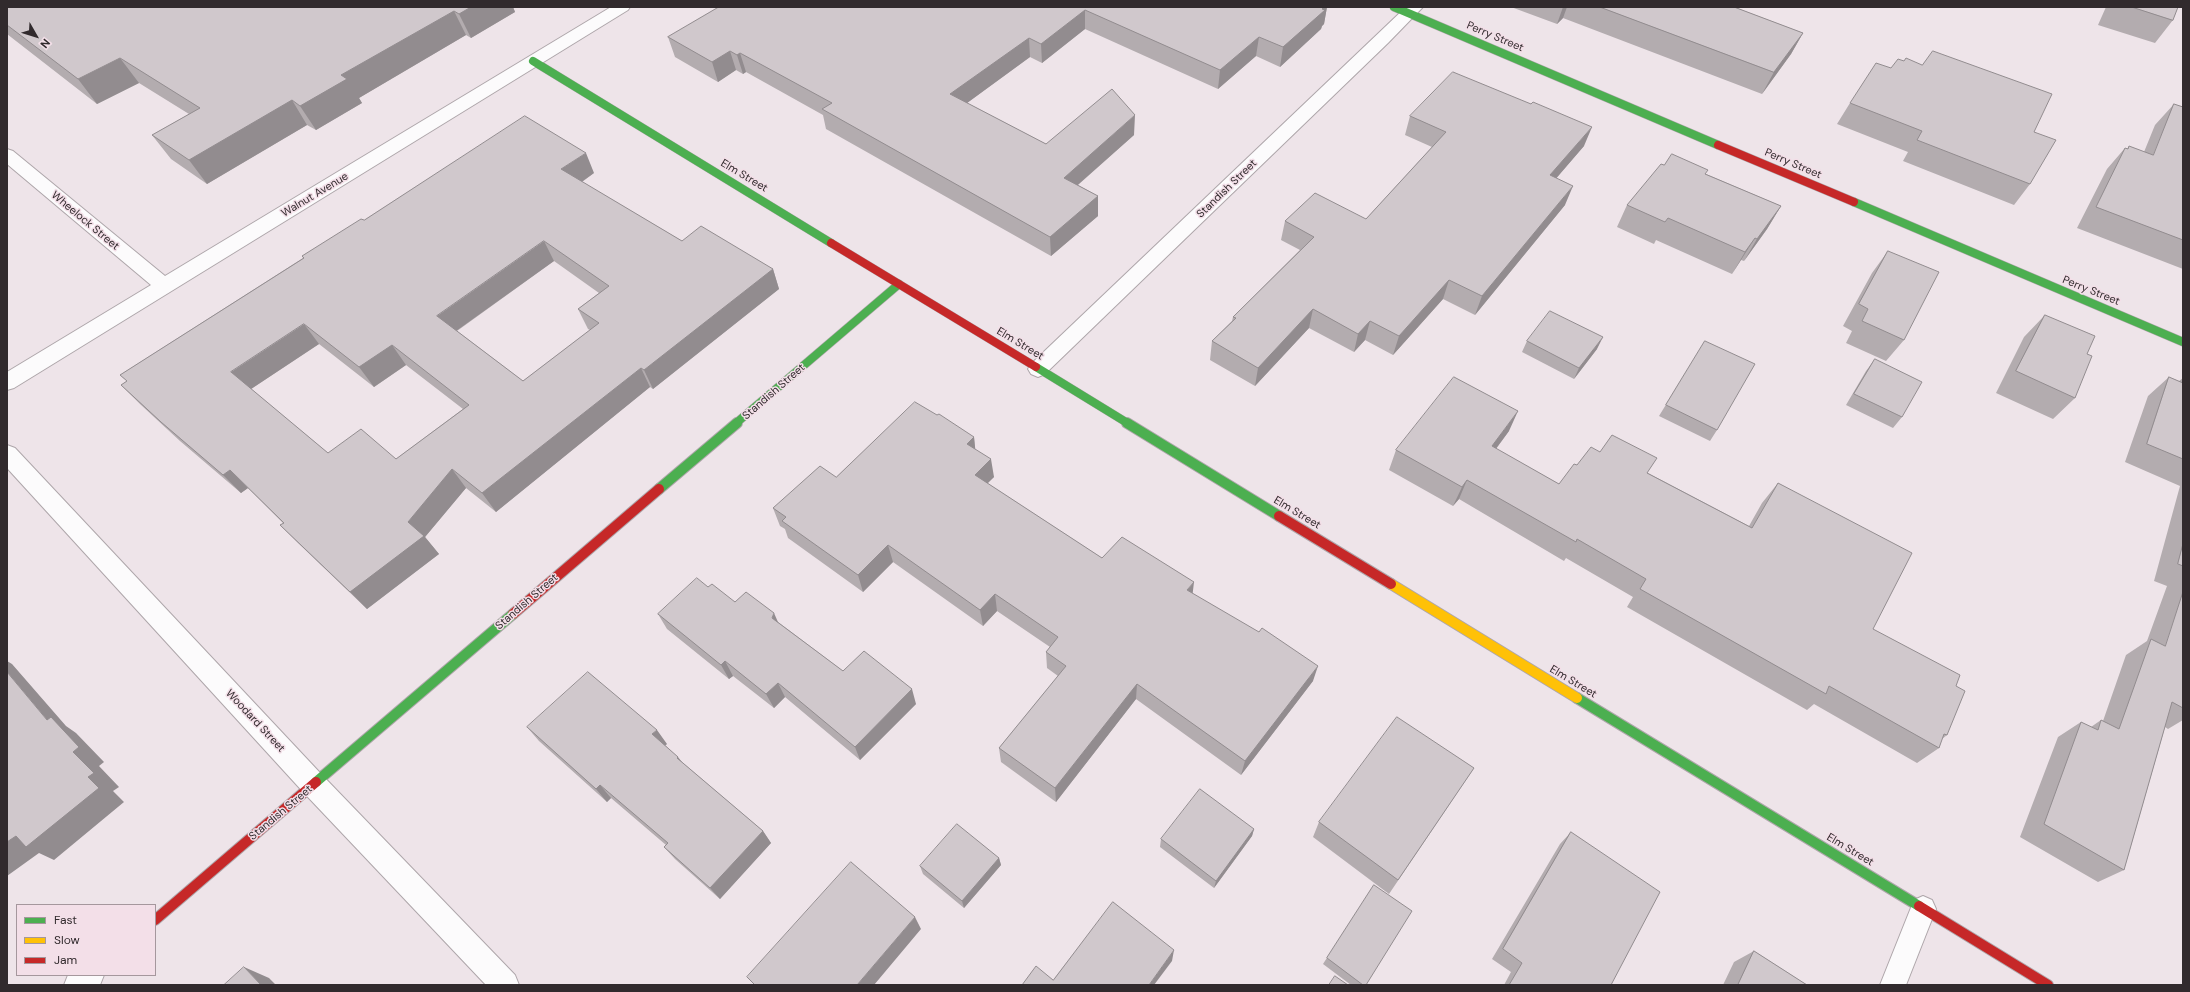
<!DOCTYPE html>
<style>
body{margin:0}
#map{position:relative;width:2190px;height:992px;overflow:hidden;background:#eee4e9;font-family:"DM Sans",sans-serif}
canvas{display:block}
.frame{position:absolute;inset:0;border:8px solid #312a2d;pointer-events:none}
.legend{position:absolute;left:16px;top:904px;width:140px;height:72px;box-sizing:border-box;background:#f3dfe8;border:1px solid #a5979d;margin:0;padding:5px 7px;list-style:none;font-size:12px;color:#312a2d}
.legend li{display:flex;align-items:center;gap:8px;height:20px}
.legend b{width:20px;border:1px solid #a5979d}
.north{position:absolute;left:16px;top:16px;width:40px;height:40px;-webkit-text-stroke:3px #f3dfe8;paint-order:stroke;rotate:129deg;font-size:11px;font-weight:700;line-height:16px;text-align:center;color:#312a2d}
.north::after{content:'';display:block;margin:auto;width:14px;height:18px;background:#312a2d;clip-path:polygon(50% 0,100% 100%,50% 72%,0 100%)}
</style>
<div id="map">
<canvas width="2190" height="992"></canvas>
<div class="frame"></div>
<ul class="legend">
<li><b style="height:5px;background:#4caf50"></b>Fast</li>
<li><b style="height:5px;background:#ffc107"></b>Slow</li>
<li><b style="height:5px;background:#c62828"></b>Jam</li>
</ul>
<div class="north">N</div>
</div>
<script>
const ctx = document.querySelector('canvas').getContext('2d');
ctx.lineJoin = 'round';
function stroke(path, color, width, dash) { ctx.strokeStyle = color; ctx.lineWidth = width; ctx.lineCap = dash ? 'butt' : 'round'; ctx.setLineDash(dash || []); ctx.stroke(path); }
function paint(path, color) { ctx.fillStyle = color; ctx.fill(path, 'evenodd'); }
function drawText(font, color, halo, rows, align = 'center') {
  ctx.font = font + ' "DM Sans",sans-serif'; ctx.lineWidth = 3; ctx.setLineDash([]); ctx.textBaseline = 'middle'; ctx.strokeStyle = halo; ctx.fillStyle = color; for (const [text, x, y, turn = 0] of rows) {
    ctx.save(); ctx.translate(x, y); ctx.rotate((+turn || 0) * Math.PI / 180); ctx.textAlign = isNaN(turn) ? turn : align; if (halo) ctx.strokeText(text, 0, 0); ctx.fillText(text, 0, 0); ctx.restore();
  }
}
const lane = new Path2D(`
 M1923,896l9,4 4,9 -30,76h-26l34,-85z`);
const street = new Path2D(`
 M611,7h19l-2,3 -614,378 -7,2v-18l144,-87 -144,-121v-15l6,2 152,125z
 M1406,7h17l-35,36 -343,331 -7,3 -7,-3 -3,-5 3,-5z
 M7,445l8,3 308,328 192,199 4,10h-33l-181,-191 -298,-326z
 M68,975h36l-4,10h-36z`);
const fastFar1 = new Path2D(`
 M1394,7l324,138
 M533,61l298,182
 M1854,202l329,140
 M1036,367l93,57
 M735,424l164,-140`);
const fast = new Path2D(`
 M1127,423l152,93
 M659,489l78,-66
 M1577,698l342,208
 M316,782l197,-168`);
const slow = new Path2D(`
 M1391,584l186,114`);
const jamFar1 = new Path2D(`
 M1718,145l136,57
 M831,243l205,124`);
const jam = new Path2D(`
 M1279,516l112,68
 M513,614l146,-125
 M1919,906l129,79
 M155,920l161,-138`);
const wall = new Path2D(`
 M7,7h506l2,5 -44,26 -5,-3 -107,63 3,5 -46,27 -9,-5 -100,59 -36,-25 -19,-24 37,-21 -50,-31 -42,21 -90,-70z
 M719,7h608l-3,17 -2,2 -1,3 -41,38 -24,-11 -38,33 -133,-60 -43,34 -12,-6 -63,46 79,41 88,-9 -56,50 20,11v20l-47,40 -225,-127 -3,-14 -77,-43 -3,2 -7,-4 -18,12 -43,-25 -7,-20z
 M1511,7h223l69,26 -12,21 -29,40 -199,-76 -6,6z
 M2106,7h72l-5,13 -18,23 -57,-18z
 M1850,103l184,29 -4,52 -16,21 -111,-44 5,-9 -71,-28z
 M2174,104l9,3v162l-106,-41 30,-59 18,-21 2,1 2,-3 15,6 11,-27z
 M1410,116l174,30 -28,32 9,27 -90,110 -32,-16 -50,56 -28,-15 -11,12 -45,-24 -54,58 -45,-26 2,-19 20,-20 1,-4 67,-67 -19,-10 4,-19 81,-2 66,-72 -27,-12z
 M1664,165l42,9 75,32 -14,23 -23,32 -3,-1 -9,14 -76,-34 -2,4 -37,-17 10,-22z
 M594,173l-12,9 100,59 91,28 6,20 -126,100 -3,-2 -154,125 -30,-24 -41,49 14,17 -72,55 -69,-66 -18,-18 3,-2 -35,-35 -7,5 -61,-52 -40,-37 -19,-19 6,-4 -7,-6 183,-117 -1,-2 62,-36zM554,261l45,32 -21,16 10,20 2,1 -67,51 -66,-50zM319,344l55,43 32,-22 57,44 -67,50 -68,-6 -77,-64z
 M1888,251l16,89 -18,21 -40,-18 6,-12 -9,-5 29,-53z
 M2045,315l30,83 -22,21 -57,-26 28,-56z
 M1527,341l70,8 -23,30 -52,-27z
 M1705,341l12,89 -7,11 -51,-25z
 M1875,359l27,58 -9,11 -47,-23 20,-34z
 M2169,377l10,4 4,-3v342l-15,9 -3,-2 -41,143 -26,12 -78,-45 38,-100 23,-15 10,5 10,-7 2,1 23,-66 21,-14 20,-55 -13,-5 26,-95 -55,-24 23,-66z
 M1509,431l-13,18 63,35 18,-19 23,-13 48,21 101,53 13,-23 16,-20 95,146 83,57 -9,49 -5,4 -3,9 -22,15 -103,-59 -7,6 -180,-103 6,-10 -67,-39 -2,3 -105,-62 -6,7 -64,-36 7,-20z
 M974,437l1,12 19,28 -7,6 115,75 90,35 121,88 -72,94 -105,-76 -80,103 -55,-40 -2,-14 59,-72 -11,-8 -1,-16 4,-5 -53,-36 -14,15 -90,-64 -30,30 -75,-54 -3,-9 -5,-3 -7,-18 63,-31z
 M708,587l27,15 43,20 65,49 73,33 -56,56 -75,-63 -11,11 -41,-32 -4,3 -62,-50 -9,-15z
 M527,727l140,17 -2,1 18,18 80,68 8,12 -51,56 -45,-40 -11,-12 2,-2 -55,-47 -4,4 -68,-61z
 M1474,768l-85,126 -76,-57 6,-15z
 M1254,829l-2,7 -38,52 -54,-41 1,-8z
 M1571,832l40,153h-107l7,-13 -19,-13 68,-115z
 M999,858l2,7 -37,43 -41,-34 -3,-8z
 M1374,885l-8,100h-15l-28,-21z
 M1754,951l53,34h-84l11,-23z`);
const shadedWall = new Path2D(`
 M471,7h42l2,5 -44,26 -12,-24z
 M1324,7h3l-3,17 -2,2 -1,3 -41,38 3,-20z
 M1563,7h4l-4,11 -6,6z
 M1085,10v19l-43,34 -1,-19z
 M454,11l12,24 -107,63 3,5 -46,27 -16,-24 41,-31z
 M1803,33l-12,21 -29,40 12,-22z
 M1259,37l-3,19 -38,33 2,-19z
 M1029,38l1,19 -78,57 -2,-20z
 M730,51l6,19 -18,12 -6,-20z
 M740,53l6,19 -3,2 -6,-19z
 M120,58l19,25 -42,21 -19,-25z
 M292,100l15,25 -100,59 -18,-24z
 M1135,115l-1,20 -70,62v-19z
 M1592,127l-8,19 -42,49 8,-20z
 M586,153l8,20 -24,17 -9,-21z
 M1573,186l-8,19 -90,110 7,-19z
 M1098,196v20l-47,40 -1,-19z
 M1781,206l-14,23 -23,32 13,-22z
 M1755,238l-14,22 -9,14 13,-22z
 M544,241l10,20 -105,75 -12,-20z
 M773,269l6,20 -126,100 -9,-19z
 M1449,280l-6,19 -50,56 6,-19z
 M1313,309l-4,19 -54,58 3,-18z
 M1370,321l-5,19 -11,12 4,-18z
 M304,324l15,20 -71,47 -17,-19z
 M1603,337l-6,12 -23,30 5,-11z
 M392,345l14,20 -32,22 -15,-20z
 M641,368l9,19 -154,125 -14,-19z
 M1518,411l-9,20 -26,35 9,-20z
 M974,437l2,19 -9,-12z
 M991,459l3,18 -16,16 -3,-18z
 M452,469l14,19 -41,49 14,17 -72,55 -17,-17z
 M230,470l18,18 -7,5 -18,-18z
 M1467,480l-8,19 -6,7 9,-19z
 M888,545l5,17 -30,30 -5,-17z
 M1194,582l-2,17 -5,-9z
 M995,594l2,17 -14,15 -3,-16z
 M774,613l7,16 -9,-11z
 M7,661l5,3 54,62 10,7 28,29 -5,4 20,21 -6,4 11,11 -70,58 -15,-7 -32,23v-34l66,-90 -26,-32 -40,-48z
 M725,661l8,15 -4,3 -8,-14z
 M1318,666l-5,15 -72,94 4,-14z
 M778,683l7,14 -11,11 -8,-14z
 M1137,684l-1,15 -80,103 -1,-14z
 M912,689l4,15 -56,56 -5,-13z
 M657,730l10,14 -5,4 -10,-14z
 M678,757l10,13 -11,-12z
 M600,785l11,13 -4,4 -11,-13z
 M1254,829l-2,7 -38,52 2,-7z
 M763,831l8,12 -51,56 -10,-11z
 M999,858l2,7 -37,43 -2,-7z
 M915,917l6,12 -47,56h-17z
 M1174,950l-2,11 -18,24h-5z
 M244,967l25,11 7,7h-15z`);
const building = new Path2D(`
 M7,7h464l-12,7 -5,-3 -113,64 6,4 -47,27 -8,-6 -103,60 -37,-25 48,-27 -80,-50 -42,21 -71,-54z
 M719,7h605l-2,2 3,1 -42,37 -24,-10 -39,33 -135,-60 -44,34 -12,-6 -79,56 96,50 66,-55 23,26 -71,63 34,18 -48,41 -228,-128 10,-6 -92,-50 -3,2 -7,-4 -18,11 -44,-25z
 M1600,7h134l69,26 -29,39z
 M2132,7h46l-5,13z
 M1933,51l119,43 -18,38 22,8 -26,44 -113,-44 5,-9 -72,-28 26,-40 15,5 7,-9 6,2 2,-3 16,7z
 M1453,72l78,32 2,-2 59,25 -42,48 23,11 -91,110 -33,-16 -50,56 -29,-15 -12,13 -45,-25 -55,59 -46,-27 24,-23 -3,-1 81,-80 -29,-16 30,-28 51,26 80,-87 -36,-16z
 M2174,104l9,3v133l-87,-33 29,-59 3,1 1,-3 24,9z
 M525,116l61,37 -25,16 121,72 19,-15 72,43 -129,101 -3,-2 -159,125 -30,-24 -44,53 16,14 -74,56 -70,-67 4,-2 -54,-53 -7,5 -62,-53 -40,-37 6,-4 -7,-6 184,-117 -2,-2 59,-37 3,1zM544,241l65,45 -31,23 21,14 -76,58 -86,-65zM304,324l55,43 33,-22 77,60 -73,54 -35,-30 -33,24 -97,-81z
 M1672,154l36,16 -3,4 76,32 -24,33 -2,-1 -10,14 -77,-34 -3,4 -38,-17 34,-41 3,1z
 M1888,251l51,21 -35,68 -42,-19 6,-12 -9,-5z
 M1550,311l53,26 -24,31 -52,-27z
 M2045,315l50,21 -8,18 5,2 -17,42 -59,-27z
 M1705,341l50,23 -38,66 -51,-25z
 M1875,359l47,23 -20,35 -48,-23z
 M1454,377l64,34 -26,35 67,38 15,-20 3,1 14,-18 9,5 12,-17 45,23 -10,15 105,55 26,-45 134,70 -39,76 87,46 -4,11 9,5 -18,44 -3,-1 -5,14 -110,-62 -3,8 -186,-105 6,-10 -69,-40 -1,3 -109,-62 -5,7 -66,-37z
 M2169,377l14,6v76l-36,-15z
 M915,402l22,13 2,-1 35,23 -7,7 24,15 -16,16 127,83 20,-21 72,45 -7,8 72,42 3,-4 56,38 -73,95 -108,-77 -82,104 -56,-40 67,-82 -20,-14 12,-15 -63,-43 -15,16 -92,-65 -30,30 -76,-54 4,-4 -13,-9 47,-42 16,11z
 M2183,544v22l-5,-2z
 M697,578l11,9 4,-3 23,18 11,-10 28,21 -2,5 71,53 21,-20 48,38 -57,58 -77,-64 -12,11 -41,-33 -4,4 -63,-51z
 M2183,592v116l-11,-6 -48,168 -80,-46 37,-102 17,8 3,-10 18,9 32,-90 14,7z
 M7,672l40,48 4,-3 28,30 -6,5 21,21 -6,4 11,11 -73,59 -10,-11 -9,6z
 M588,672l69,58 -5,4 26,23 -1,1 86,73 -53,57 -46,-41 4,-4 -68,-58 -4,4 -69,-62z
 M1397,717l77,51 -76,112 -79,-58z
 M1200,789l54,40 -38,52 -55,-42z
 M957,824l42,34 -37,43 -42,-35z
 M1571,832l89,60 -49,93h-102l13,-22 -19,-14z
 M851,862l64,55 -58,68h-102l-8,-8z
 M1374,885l38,26 -46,74h-3l-36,-27z
 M1113,902l61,48 -25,35h-127l14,-19 17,14z
 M1754,951l53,34h-69z
 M244,967l17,18h-37z
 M1335,976l13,9h-19z`);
const streetNames = [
 ["Perry Street",1495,37,23],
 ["Perry Street",1793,164,23],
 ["Elm Street",744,176,31],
 ["Standish Street",1227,189,-44],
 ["Walnut Avenue",315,195,-31],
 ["Wheelock Street",85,221,40],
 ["Perry Street",2091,291,22],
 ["Elm Street",1020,344,31],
 ["Standish Street",774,392,-41],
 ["Elm Street",1297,513,31],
 ["Standish Street",527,602,-41],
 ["Elm Street",1573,682,31],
 ["Woodard Street",255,721,47],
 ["Standish Street",281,813,-40],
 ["Elm Street",1850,850,31]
];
stroke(lane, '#aea6aa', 2);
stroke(street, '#aea6aa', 2);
stroke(fastFar1, '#aea6aa', 9);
stroke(fast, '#aea6aa', 12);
stroke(slow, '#aea6aa', 12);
stroke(jamFar1, '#aea6aa', 9);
stroke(jam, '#aea6aa', 12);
paint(lane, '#fcfbfc');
paint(street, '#fcfbfc');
stroke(fastFar1, '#4caf50', 8);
stroke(fast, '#4caf50', 10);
stroke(slow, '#ffc107', 10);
stroke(jamFar1, '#c62828', 8);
stroke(jam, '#c62828', 10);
paint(wall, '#b3acaf');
paint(shadedWall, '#928c8f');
paint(building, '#d0c8cc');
stroke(building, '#928c8f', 1);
drawText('11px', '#312a2d', '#f3dfe8', streetNames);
</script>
